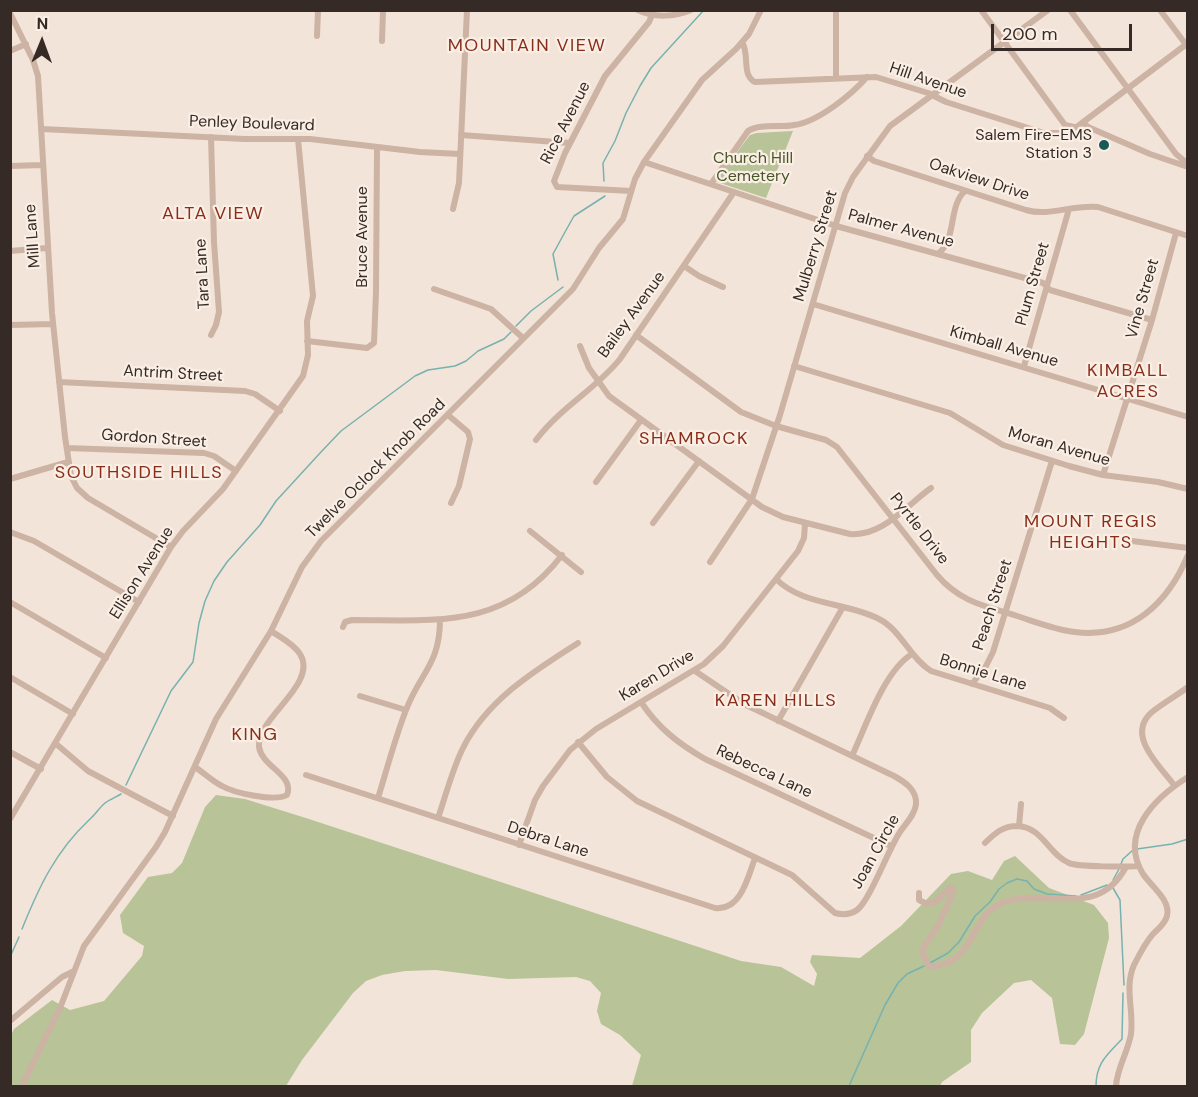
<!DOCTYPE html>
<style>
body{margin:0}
#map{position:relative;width:1198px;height:1097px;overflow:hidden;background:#f3e4d9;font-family:"DM Sans",sans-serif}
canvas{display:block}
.frame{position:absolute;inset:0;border:12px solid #362a26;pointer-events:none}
.north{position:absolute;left:12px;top:12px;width:60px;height:60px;-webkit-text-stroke:4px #faefe5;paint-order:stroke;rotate:1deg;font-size:16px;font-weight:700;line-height:24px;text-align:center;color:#362a26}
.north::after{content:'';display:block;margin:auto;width:21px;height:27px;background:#362a26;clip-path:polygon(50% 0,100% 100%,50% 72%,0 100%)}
.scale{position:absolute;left:991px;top:24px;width:141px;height:27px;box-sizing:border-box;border:3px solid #362a26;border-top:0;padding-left:8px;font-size:18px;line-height:21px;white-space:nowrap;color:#362a26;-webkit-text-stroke:4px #faefe5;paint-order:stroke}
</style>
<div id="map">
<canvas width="1198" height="1097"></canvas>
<div class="frame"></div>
<div class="north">N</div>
<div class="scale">200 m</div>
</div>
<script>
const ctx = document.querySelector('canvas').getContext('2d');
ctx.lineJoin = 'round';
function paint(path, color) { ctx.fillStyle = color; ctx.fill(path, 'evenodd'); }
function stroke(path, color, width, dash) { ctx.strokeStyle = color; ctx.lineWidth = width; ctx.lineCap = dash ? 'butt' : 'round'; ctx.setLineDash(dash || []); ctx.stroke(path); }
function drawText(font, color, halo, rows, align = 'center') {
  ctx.font = font + ' "DM Sans",sans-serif'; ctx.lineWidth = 4.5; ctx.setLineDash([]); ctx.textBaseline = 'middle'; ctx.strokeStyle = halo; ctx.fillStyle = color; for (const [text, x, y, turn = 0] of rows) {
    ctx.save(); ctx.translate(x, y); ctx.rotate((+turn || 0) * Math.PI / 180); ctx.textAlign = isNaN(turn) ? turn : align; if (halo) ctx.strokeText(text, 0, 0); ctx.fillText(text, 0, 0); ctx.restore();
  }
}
const green = new Path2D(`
 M793,131l-27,67 -49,-16v-3l33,-44 7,-2z
 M216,795l29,4 64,20 432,142 40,6 33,19 3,-12 -7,-12 2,-7 48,3 41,-32 50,-52 17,-3 24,9 12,-19 11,-5 34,32 45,17 14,18 1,15 -25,96 -9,11 -15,-1 -8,-46 -21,-18 -17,3 -32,30 -11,17v32l-29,20 -2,4h-308l9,-31 -21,-20 -19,-11 -4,-13 4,-18 -11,-12 -14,-4 -68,2 -72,-9 -31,1 -23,4 -16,6 -13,12 -51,67 -16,26h-185l-9,-1 -81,1v-51l3,-6 38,-29 18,10 34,-9 38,-45 2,-10 -21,-13 -3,-18 28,-38 24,-4 10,-10 23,-56z`);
const stream = new Path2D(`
 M604,181l-1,-18 12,-22 11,-28 14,-27 11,-18 53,-58
 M558,280l-5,-26 12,-22 9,-16 31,-20
 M516,326l15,-15 32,-24
 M126,785l45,-94 22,-29 6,-39 6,-22 9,-20 13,-19 33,-37 16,-24 45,-49 20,-21 74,-55 13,-6 27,-4 11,-5 12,-10 26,-12 7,-7
 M1137,849l35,-5 16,-5
 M1121,864l2,-5 10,-9
 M1113,880l6,-11
 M1113,888l7,12 4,85
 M1081,895l26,-10
 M22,929c17,-42 33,-77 67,-109 6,-5 10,-12 16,-17 4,-3 11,-6 16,-9
 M10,957l9,-20
 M930,963l18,-10 11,-11 16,-26 15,-14 9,-13 8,-6 10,-4 10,2 7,8 13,5 29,2
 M849,1086l36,-81 13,-22 9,-9 17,-8
 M1096,1086c0,-23 11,-31 26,-47l1,-46`);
const minor = new Path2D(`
 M638,10c16,8 37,7 53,0
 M836,10v68
 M981,10l84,115 9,2
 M1070,10l106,144 12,10
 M1160,10l27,36
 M10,13l23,47 5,16 14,237 13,124 6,39 6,12 11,10 83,49
 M317,36l1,-26
 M382,41l1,-31
 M742,42c8,12 -1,33 13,40l121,-5 52,16 18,9 98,31h19l15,-7 110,-83
 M10,51l16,-7
 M1083,122l5,5 62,27 38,13
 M42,129l202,10h66l110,13 40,2
 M461,135l109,8
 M867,156l7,5 152,49c24,7 47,-6 72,-3l90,29
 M644,162l192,64 207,57 7,7 102,30
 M10,166l33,-1
 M711,184l37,-53c12,-8 32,-3 46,-6 24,-3 57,-30 73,-48
 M631,191l-74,-4 -3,-6 11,-28 40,-77 44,-54 3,-7
 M453,209l6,-26 8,-173
 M10,251l37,-3
 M939,253c18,-15 9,-47 26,-62
 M684,266l15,10 24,11
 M434,289l57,20 32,29
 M813,304l375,113
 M10,325l43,-1
 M211,335l5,-10 3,-13 -5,-70 -3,-105
 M636,335l105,77 35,14 50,14 11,7 100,128c23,27 48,31 80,41 19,6 39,14 58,16 56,7 93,-29 113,-77
 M307,341l60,7 7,-5 2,-51 1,-145
 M580,346l9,22 20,28 153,111 21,10 67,17c32,3 57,-29 81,-46
 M794,366l156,47 53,32 66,21 34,9 55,7 30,7
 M1024,366l45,-157
 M59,382l186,9 10,3 25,17
 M448,415l20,17 2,7 -11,47 -8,17
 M536,440c25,-33 60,-51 84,-81l114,-167
 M67,448l137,5 10,3 22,15
 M1103,475l49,-155 24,-87
 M10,479l58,-17
 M596,482l45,-62
 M653,523l46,-62
 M530,531l51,41
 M10,532l24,9 105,61
 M1124,543l8,-2 56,7
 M710,562l42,-63 28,-84 65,-222 8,-16 37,-51 158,-116
 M776,579c27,27 71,23 103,40 22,11 31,39 52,52l119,37 14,10
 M10,602l96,56
 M343,627l2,-5 7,-2c83,0 153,10 210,-65
 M10,677l63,37
 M972,684l14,-18 7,-14 59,-191
 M360,696l46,14
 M641,702c17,26 38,42 64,57l186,87
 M778,721l65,-114
 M578,742l29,35 30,24 155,74 43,38c8,2 15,2 22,-3 13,-10 31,-60 43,-78 6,-9 15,-17 16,-28 1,-14 -11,-22 -22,-28l-150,-72 -49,-33
 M55,743l33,28 85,45
 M10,752l31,17
 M852,756c14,-30 32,-85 60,-102
 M195,767c9,6 17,14 27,19 12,7 53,16 65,9 8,-20 -25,-28 -28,-48 -3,-29 60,-63 41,-93 -6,-10 -20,-17 -29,-23
 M306,775l409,133c26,3 33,-31 40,-50
 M1174,785c-14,-19 -49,-50 -22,-73 11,-9 24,-16 36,-25
 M378,798c9,-29 17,-60 28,-88 14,-37 34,-46 34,-90
 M438,818c8,-23 14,-48 25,-70 24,-48 71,-77 115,-105
 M10,819l161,-272 12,-16 40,-42 80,-113 5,-21 -1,-34 6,-25 -15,-157
 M1019,826l2,-22
 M985,843c10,-10 18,-17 32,-17 26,1 31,28 52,37 8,4 59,4 70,3
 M519,845l16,-45 8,-14 27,-36 26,-21 108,-65 19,-18 75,-95 6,-13 1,-14
 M919,893v7l8,4 8,-2 16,-15 3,3 -16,36 -16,24 6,15 4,2c9,-2 19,-4 26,-11 20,-17 18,-44 47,-54 45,-15 92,18 121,-35
 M10,1021l52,-44 12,-6
 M22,1086l38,-78 24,-62 72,-99 9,-15 51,-113 55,-88 31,-64 19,-26 252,-252 26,-41 24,-29 12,-40 9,-17 58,-82 34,-31 13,-15 12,-24
 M1116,1086c1,-18 12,-34 15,-52 3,-24 -7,-46 3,-69 5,-10 11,-22 19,-31 5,-5 12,-10 14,-18 4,-16 -16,-30 -24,-42 -25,-41 13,-77 45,-97`);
const markers = [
 [1104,145,6,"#195a59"]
];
const streetNames = [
 ["Hill Avenue",928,81,19],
 ["Rice Avenue",566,123,-63],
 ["Penley Boulevard",252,124,2],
 ["Oakview Drive",979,180,18],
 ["Palmer Avenue",901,229,15],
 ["Mill Lane",33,236,-94],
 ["Bruce Avenue",363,237,-90],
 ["Mulberry Street",816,246,-73],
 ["Tara Lane",203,274,-93],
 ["Plum Street",1033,284,-74],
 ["Vine Street",1143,299,-74],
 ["Bailey Avenue",632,315,-54],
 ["Kimball Avenue",1004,347,16],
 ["Antrim Street",173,374,3],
 ["Gordon Street",154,439,4],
 ["Moran Avenue",1059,447,16],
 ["Twelve Oclock Knob Road",376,469,-45],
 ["Pyrtle Drive",919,529,52],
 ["Ellison Avenue",142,573,-58],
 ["Peach Street",993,605,-72],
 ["Bonnie Lane",983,673,17],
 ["Karen Drive",657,676,-31],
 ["Rebecca Lane",764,772,25],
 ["Debra Lane",548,840,18],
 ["Joan Circle",876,852,-61]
];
const poiNames = [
 ["Salem Fire-EMS",1092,136],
 ["Station 3",1092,154]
];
const parkNames = [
 ["Church Hill",753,159],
 ["Cemetery",753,177]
];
const neighbourhoodNames = [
 ["MOUNTAIN VIEW",527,46],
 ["ALTA VIEW",213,214],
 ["KIMBALL",1128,371],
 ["ACRES",1128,392],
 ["SHAMROCK",694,439],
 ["SOUTHSIDE HILLS",139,473],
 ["MOUNT REGIS",1091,522],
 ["HEIGHTS",1091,543],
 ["KAREN HILLS",776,701],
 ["KING",255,735]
];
paint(green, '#b8c398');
stroke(stream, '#76b2af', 1.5);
stroke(minor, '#ccb3a4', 6);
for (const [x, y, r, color] of markers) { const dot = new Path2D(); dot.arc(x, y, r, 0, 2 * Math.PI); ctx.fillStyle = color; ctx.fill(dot); stroke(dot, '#faefe5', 2); }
drawText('16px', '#362a26', '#faefe5', streetNames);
drawText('16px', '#362a26', '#faefe5', poiNames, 'right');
drawText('16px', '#495629', '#faefe5', parkNames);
ctx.letterSpacing = '1.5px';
drawText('18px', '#8a2c1a', '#faefe5', neighbourhoodNames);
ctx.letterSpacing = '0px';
</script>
